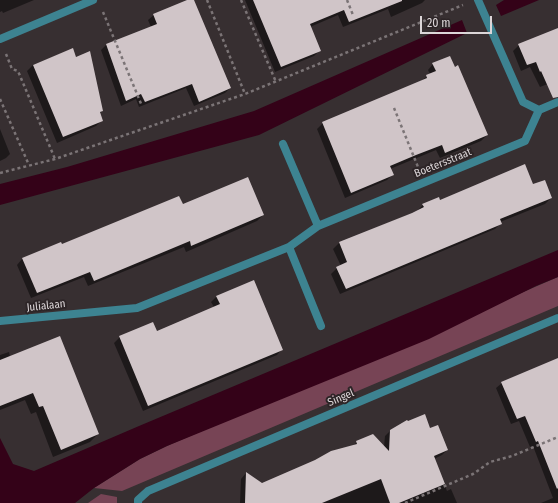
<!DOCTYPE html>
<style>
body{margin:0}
#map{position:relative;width:558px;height:503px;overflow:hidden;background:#372f31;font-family:"Fira Sans Condensed",sans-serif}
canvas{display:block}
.scale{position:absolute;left:420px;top:16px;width:72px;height:18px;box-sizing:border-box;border:2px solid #dcd6d8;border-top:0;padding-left:5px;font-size:12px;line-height:14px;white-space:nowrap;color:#dcd6d8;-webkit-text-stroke:3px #2d2527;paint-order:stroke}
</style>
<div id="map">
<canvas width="558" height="503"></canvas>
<div class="scale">20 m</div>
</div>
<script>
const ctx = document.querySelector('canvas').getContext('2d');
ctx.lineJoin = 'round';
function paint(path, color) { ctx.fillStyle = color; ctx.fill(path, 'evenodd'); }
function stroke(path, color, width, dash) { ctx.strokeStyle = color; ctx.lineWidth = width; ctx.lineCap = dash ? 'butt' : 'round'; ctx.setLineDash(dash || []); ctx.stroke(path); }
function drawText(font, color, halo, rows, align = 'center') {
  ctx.font = font + ' "Fira Sans Condensed",sans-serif'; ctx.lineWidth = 4; ctx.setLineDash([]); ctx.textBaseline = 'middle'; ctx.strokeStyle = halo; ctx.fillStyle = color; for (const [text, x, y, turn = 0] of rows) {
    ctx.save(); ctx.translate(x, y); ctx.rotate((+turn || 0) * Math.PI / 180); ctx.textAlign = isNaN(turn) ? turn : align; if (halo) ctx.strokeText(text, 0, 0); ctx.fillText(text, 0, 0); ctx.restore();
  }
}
const green = new Path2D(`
 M558,277v29l-436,185 -28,-3 46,-29 27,-13z
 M101,494l16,3v6h-29z`);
const water = new Path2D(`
 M504,0h35l-38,16 -5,-11z
 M462,20l5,13 -208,102 -259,70v-21l67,-17 187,-56z
 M558,250v27l-22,9 -107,53 -262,107 -27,13 -46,29 -19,15h-75v-65l13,26 21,7 105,-45z`);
const shadow = new Path2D(`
 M0,0h34l-31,13 -1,-2 -2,1z
 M190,0h3l37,88 -5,5 -31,13 -8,-18 -47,19 -3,-8 -15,7 -20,-56 5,-5 45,-18 -3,-7 6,-5z
 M245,0h180l-3,3 -31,14 -3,-8 -45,18 -5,-12 -28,12 10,23 -6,6 -39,16z
 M558,29v51l-18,7 -10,-20 -9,4 -8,-20 6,-6z
 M72,49l30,62 -3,3 3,6 -6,6 -39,17 -30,-72 6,-6z
 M433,64l54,71 -6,6 -41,17 -4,-8 -46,19 2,6 -5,5 -42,18 -28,-69 6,-6 98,-42 9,-7 -2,-4z
 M0,129l10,25 -4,4 -6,3z
 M533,186l18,12 -6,6 -45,18 1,1 -6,6 -155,65 -9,-20 6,-6 4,-2 -8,-17 6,-6 73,-30 5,-2 6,-6z
 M182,206l81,9 -6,6 -71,31 -2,-5 -96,39 -4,-9 -53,21 -14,-33 5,-6 39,-15 1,2z
 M217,296l65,53 -5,6 -134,56 -29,-68 6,-6 37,-5 57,-25 -3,-5z
 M9,352l1,5 88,77 -8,8 -37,15 -17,-45 -5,2 -6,-14 -25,10v-55z
 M558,359v144h-17l12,-5 -20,-52 -3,1 -11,-26 -8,3 -15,-36 6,-5z
 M430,429l17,21 -5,5 -8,4 13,32 4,-2 6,14h-217l1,-24 5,-6 16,11 91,-38 4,-4 27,5 1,-11 5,-5z`);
const building = new Path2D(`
 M187,0h7l37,88 -32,14 -7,-18 -47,18 -4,-8 -15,7 -20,-57 51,-20 -4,-10z
 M253,0h149v1l-53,21 -5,-12 -34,14 11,27 -40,16z
 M558,28v69l-5,1 -12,-27 -1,1 -4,-10 -9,3 -9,-21z
 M73,48l3,9 14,-6 13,60 -3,1 3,9 -40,16 -30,-72z
 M450,56l5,11 3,-2 30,70 -43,18 -3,-8 -26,10 -26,11 4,9 -43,18 -29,-71 105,-44 -1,-3 10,-4 -4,-8z
 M525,164l8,20 12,-4 7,18 -52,21 2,5 -156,65 -10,-22 11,-5 -8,-20 73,-29 12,-6 -2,-3 17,-7 1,3z
 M248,177l16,38 -73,31 -1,-5 -96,40 -4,-9 -53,21 -15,-35 39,-16 1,2 117,-48 4,8z
 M254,280l29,70 -135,56 -29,-70 34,-14 4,9 63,-27 -4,-8z
 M60,336l39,98 -38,16 -18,-44 -4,1 -6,-14 -33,13v-46z
 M558,358v130l-1,1 -19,-48 -2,1 -11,-26 -8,3 -16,-37z
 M425,414l5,14 8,-3 10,25 -14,6 11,28 -46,19h-9l-9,-24 -59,24h-77l1,-31 16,11 53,-23 16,-9 26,-7 -1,-3 17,-7 16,17 1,-21 17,-10 1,1z`);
const path = new Path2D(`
 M207,0l38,94
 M241,0l35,82
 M347,0l6,15
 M103,12l39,94
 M6,54l6,15 6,2 37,88
 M0,99l29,66
 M394,108l24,59
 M0,173l55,-14 190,-65 218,-89
 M405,503l68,-29 17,-12 22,-6 46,-19`);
const street = new Path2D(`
 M478,0l45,102 16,8
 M0,39l93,-39
 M283,144l35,82
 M289,247l32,79
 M0,321l137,-13 152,-61 29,-21 207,-85 14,-31 19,-8
 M138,503v-3l10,-9 410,-173`);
const streetNames = [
 ["Boetersstraat",443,163,-22],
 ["Julialaan",46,306,-6],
 ["Singel",341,398,-23]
];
paint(green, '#745');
paint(water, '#340218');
paint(shadow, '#0007');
paint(building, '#d0c5c8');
stroke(path, '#7b7476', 2.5, [3, 3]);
stroke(street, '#3d8391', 8);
drawText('11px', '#dcd6d8', '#2d2527', streetNames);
</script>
